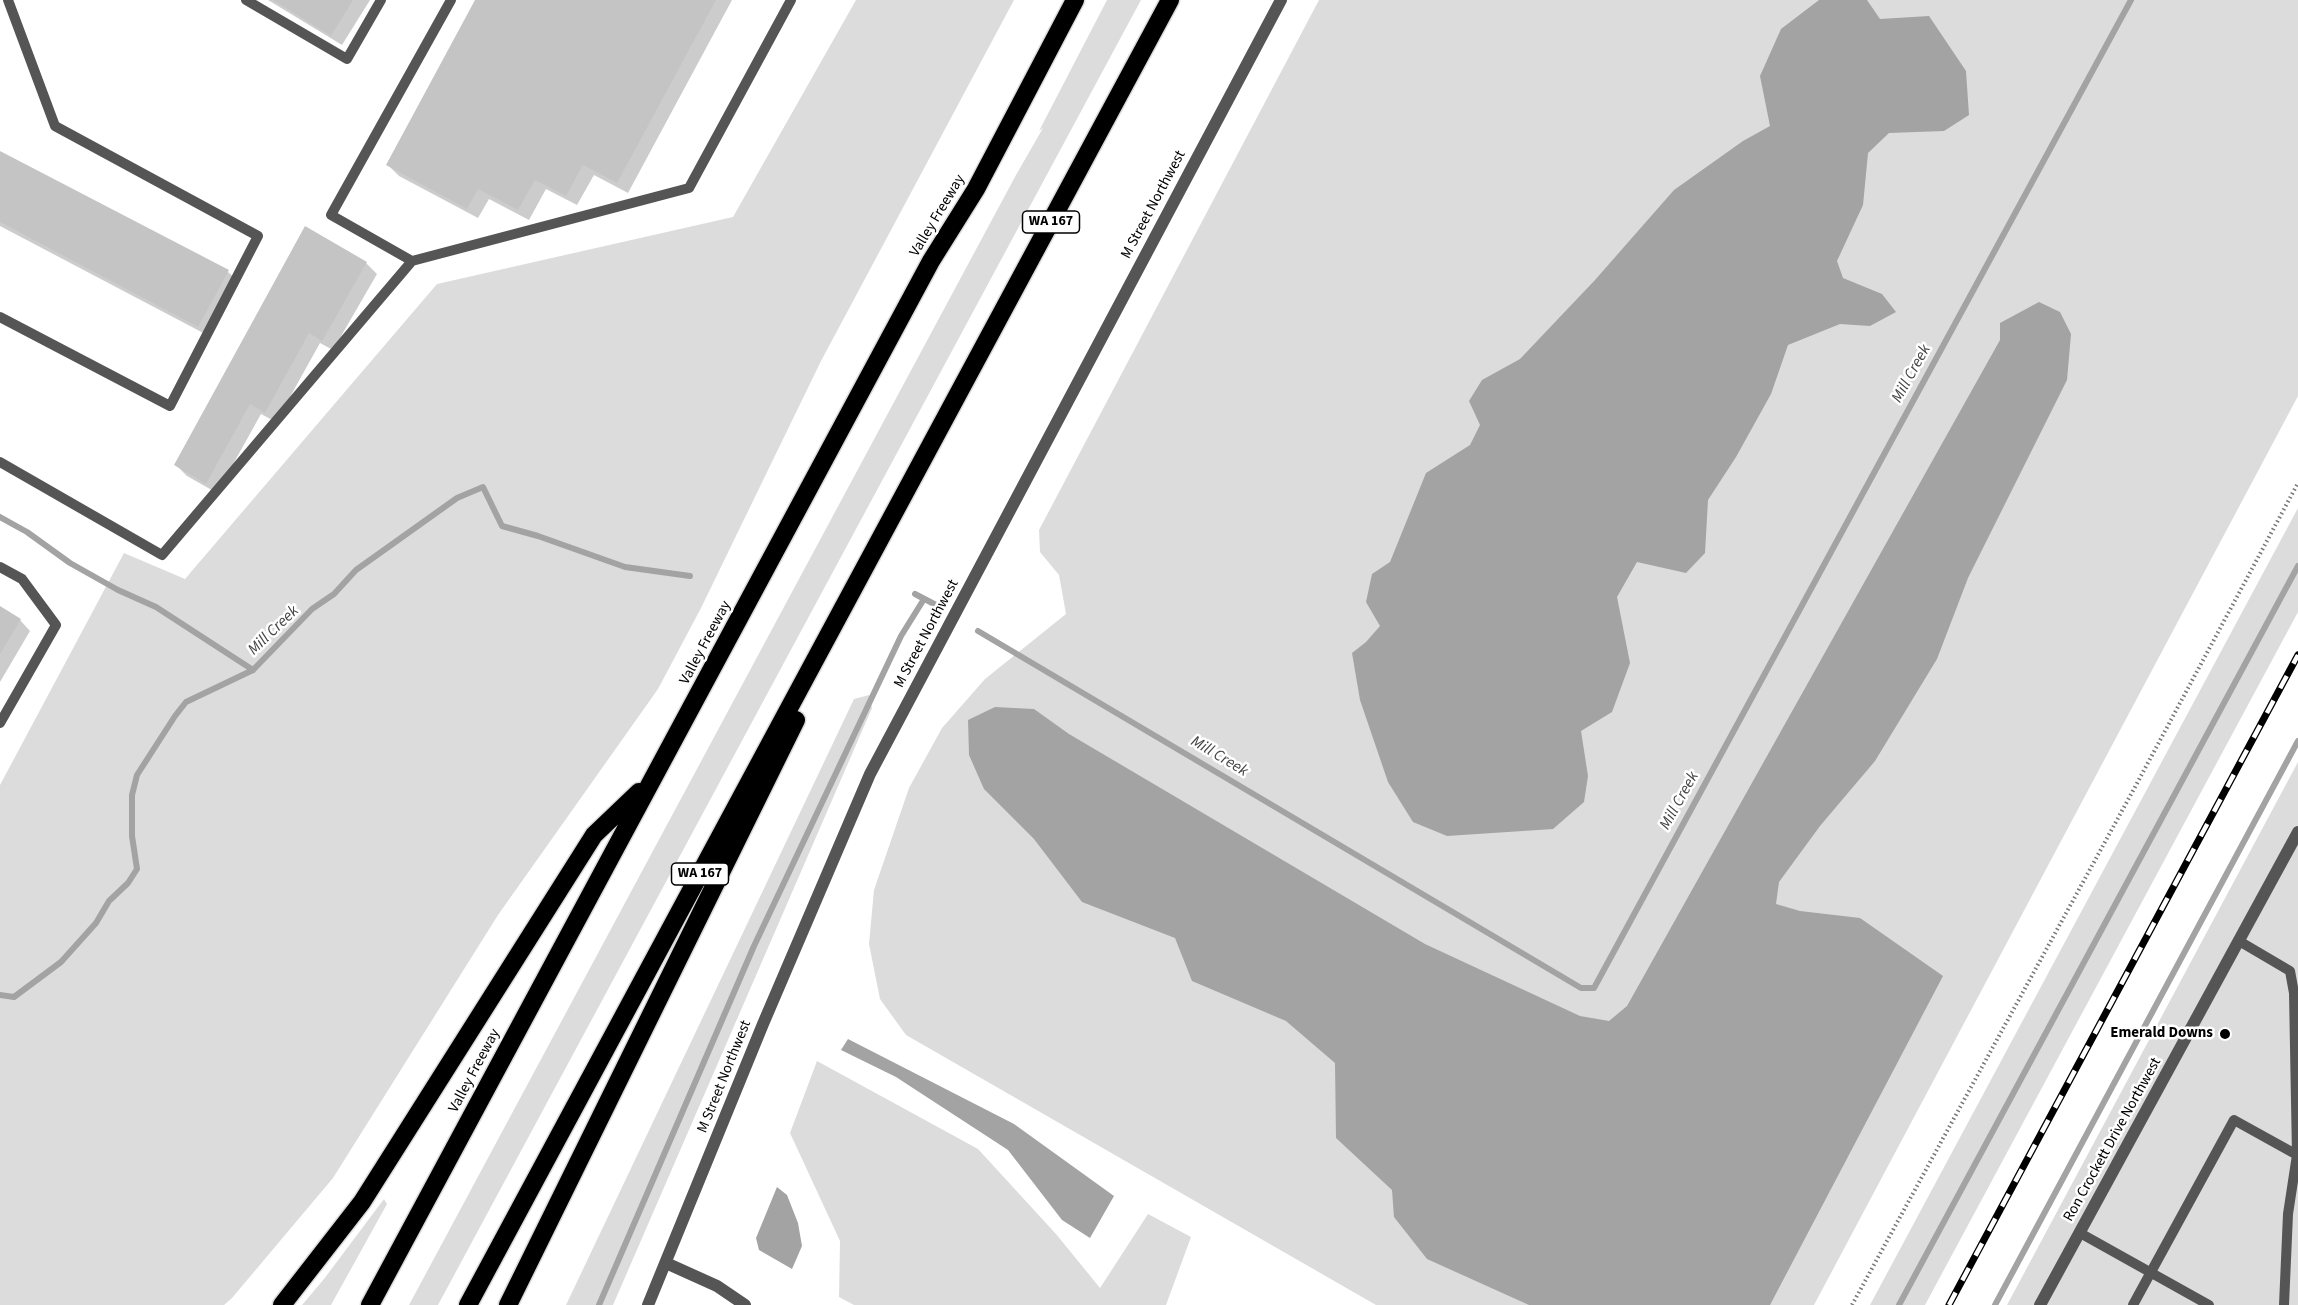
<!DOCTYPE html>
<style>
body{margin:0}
canvas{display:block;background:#fff}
</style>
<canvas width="2298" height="1305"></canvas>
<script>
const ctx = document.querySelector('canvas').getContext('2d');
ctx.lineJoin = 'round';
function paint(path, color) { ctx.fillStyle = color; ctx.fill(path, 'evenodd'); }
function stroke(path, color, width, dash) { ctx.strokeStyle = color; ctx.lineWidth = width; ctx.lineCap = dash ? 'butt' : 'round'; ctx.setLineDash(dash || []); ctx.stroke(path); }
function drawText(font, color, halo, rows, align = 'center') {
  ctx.font = font + ' "Source Sans 3",sans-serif'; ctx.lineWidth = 5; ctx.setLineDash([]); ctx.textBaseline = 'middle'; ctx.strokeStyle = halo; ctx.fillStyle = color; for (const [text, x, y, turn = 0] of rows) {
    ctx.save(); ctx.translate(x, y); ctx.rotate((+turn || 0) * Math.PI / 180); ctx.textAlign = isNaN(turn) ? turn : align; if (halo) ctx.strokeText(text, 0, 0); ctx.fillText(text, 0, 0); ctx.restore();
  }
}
const green = new Path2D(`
 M856,0h158l-193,361 -120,247 -43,81 -160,226 -165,263 -101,120 -8,7h-224v-520l124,-232 61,26 252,-295 296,-67z
 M1107,0h34l-703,1305h-29l607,-1130 27,-47 -4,3z
 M1319,0h979v396l-484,909h-438l-470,-270 -26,-36 -11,-55 5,-54 35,-102 33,-60 43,-49 81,-65 -7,-39 -19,-23 -1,-22z
 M2298,508v104l-373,693h-55z
 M869,695l3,13 -259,597h-47l288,-606z
 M2298,762v543h-291z
 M817,1061l161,88 78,85 44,54 48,-74 43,23 -25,68h-312l-15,-8 1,-56 -50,-108z
 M384,1199l3,5 -56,101h-29l22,-26z`);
const water = new Path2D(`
 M1819,0h48l13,19 49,-3 37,55 3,44 -25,16 -55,2 -21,20 -5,52 -26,56 6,17 39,16 14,18 -26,14 -30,-2 -52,21 -17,49 -35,63 -28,43 -3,53 -19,20 -49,-11 -20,35 13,66 -18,49 -31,19 7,45 -4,26 -31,27 -106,7 -34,-14 -25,-40 -28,-82 -8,-47 14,-11 14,-16 -14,-24 6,-28 18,-12 36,-89 44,-28 10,-20 -11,-24 13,-21 38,-21 75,-79 79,-90 69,-49 27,-15 -10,-50 21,-47z
 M2039,302l21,10 11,22 -4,46 -99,198 -31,81 -62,102 -55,65 -41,56 -3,22 24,7 60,7 83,58 -173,329h-241l-102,-46 -33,-42 -2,-27 -56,-52 -1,-75 -49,-42 -94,-40 -17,-43 -93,-36 -48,-63 -50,-50 -15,-34 -1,-35 27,-13 39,2 35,25 356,210 155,72 29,5 18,-15 373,-666v-17z
 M848,1039l166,85 100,72 -24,42 -28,-18 -54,-70 -112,-73 -55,-27z
 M777,1187l10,8 11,28 4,23 -10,23 -33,-19 -3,-12z`);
const shadow = new Path2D(`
 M268,0h102l-28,45z
 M477,0h255l-104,193 -34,-18 -17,30 -31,-16 -17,31 -40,-21 -11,19 -79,-42 -11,-11z
 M0,153l228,119 11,10 -30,54 -209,-110z
 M366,263l11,11 -44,76 -13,-7 -44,79 -15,-8 -44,79 -30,-17 -11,-11z
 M0,608l20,12 10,11 -30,51z`);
const stream = new Path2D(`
 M0,517l27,15 43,31 48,27 38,17 97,63
 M915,594l23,12
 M978,631l603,357h13l537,-988
 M0,995l14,2 47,-35 35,-39 13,-22 19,-18 9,-14 -5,-33v-41l5,-20 38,-59 11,-14 67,-32 59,-61 22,-15 22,-24 101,-72 26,-11 19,39 36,10 87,31 65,9
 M599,1305l155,-359 147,-310 23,-37
 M1899,1305l399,-739
 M1995,1305l303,-564`);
const building = new Path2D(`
 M273,0h80l-22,36z
 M475,0h241l-99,183 -34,-18 -17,31 -31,-16 -17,30 -40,-21 -11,20 -81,-44z
 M0,151l229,119 -31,57 -198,-105z
 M305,226l62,36 -45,79 -13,-8 -44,80 -15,-9 -44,80 -32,-19z
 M0,606l21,13 -21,35z`);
const path = new Path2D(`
 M1852,1305l283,-518 163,-304`);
const service = new Path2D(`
 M246,0l101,59 34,-59
 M451,0l-120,215 81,46 277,-73 102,-188
 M0,317l170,89 88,-170 -203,-110 -47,-126
 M0,462l162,93 250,-294
 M0,567l22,12 34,46 -56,98
 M2239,941l51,30 4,22 3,162 -9,59 -4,91
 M2080,1233l129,72
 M2133,1305l101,-185 63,35`);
const minor = new Path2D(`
 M666,1263l51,23 28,19
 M648,1305l115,-281 107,-250 411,-774`);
const tertiary = new Path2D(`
 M2040,1305l258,-473`);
const motorway = new Path2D(`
 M282,1305l80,-103 232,-367 45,-43
 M370,1305l561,-1044 45,-72 99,-189
 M468,1305l702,-1305
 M508,1305l288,-585`);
const rail = new Path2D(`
 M1949,1305l349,-650`);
const markers = [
 [2225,1034,6,"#000"]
];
const shields = [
 [1051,222,57],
 [700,874,57]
];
const shieldNames = [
 ["WA 167",1051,222],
 ["WA 167",700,874]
];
const streetNames = [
 ["M Street Northwest",1154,205,-62],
 ["Valley Freeway",938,216,-59],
 ["M Street Northwest",927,634,-62],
 ["Valley Freeway",706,643,-62],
 ["Valley Freeway",475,1071,-62],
 ["M Street Northwest",725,1077,-68],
 ["Ron Crockett Drive Northwest",2113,1140,-61]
];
const poiNames = [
 ["Emerald Downs",2213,1034]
];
const waterNames = [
 ["Mill Creek",1912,374,-61],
 ["Mill Creek",274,631,-44],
 ["Mill Creek",1219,757,31],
 ["Mill Creek",1680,801,-61]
];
paint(green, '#dcdcdc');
paint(water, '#a3a3a3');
paint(shadow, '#0003');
stroke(stream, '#a3a3a3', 6);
paint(building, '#c4c4c4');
stroke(motorway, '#dbdbdb', 21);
stroke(path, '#777', 4, [1.5, 3]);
stroke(service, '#555', 10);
stroke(minor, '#555', 12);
stroke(tertiary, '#555', 12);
stroke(motorway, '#000', 18);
stroke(rail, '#000', 7);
stroke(rail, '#fff', 4.5, [14]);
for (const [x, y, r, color] of markers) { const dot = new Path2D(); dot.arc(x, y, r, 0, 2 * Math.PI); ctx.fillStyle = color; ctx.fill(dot); stroke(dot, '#fff', 2); }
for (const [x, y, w] of shields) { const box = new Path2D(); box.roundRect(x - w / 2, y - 11, w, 22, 4.5); ctx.fillStyle = '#fff'; ctx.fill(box); stroke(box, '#000', 1.5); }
drawText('bold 14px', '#000', null, shieldNames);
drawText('15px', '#000', '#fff', streetNames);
drawText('bold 15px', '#000', '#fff', poiNames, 'right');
drawText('italic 16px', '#444', '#fff', waterNames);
</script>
